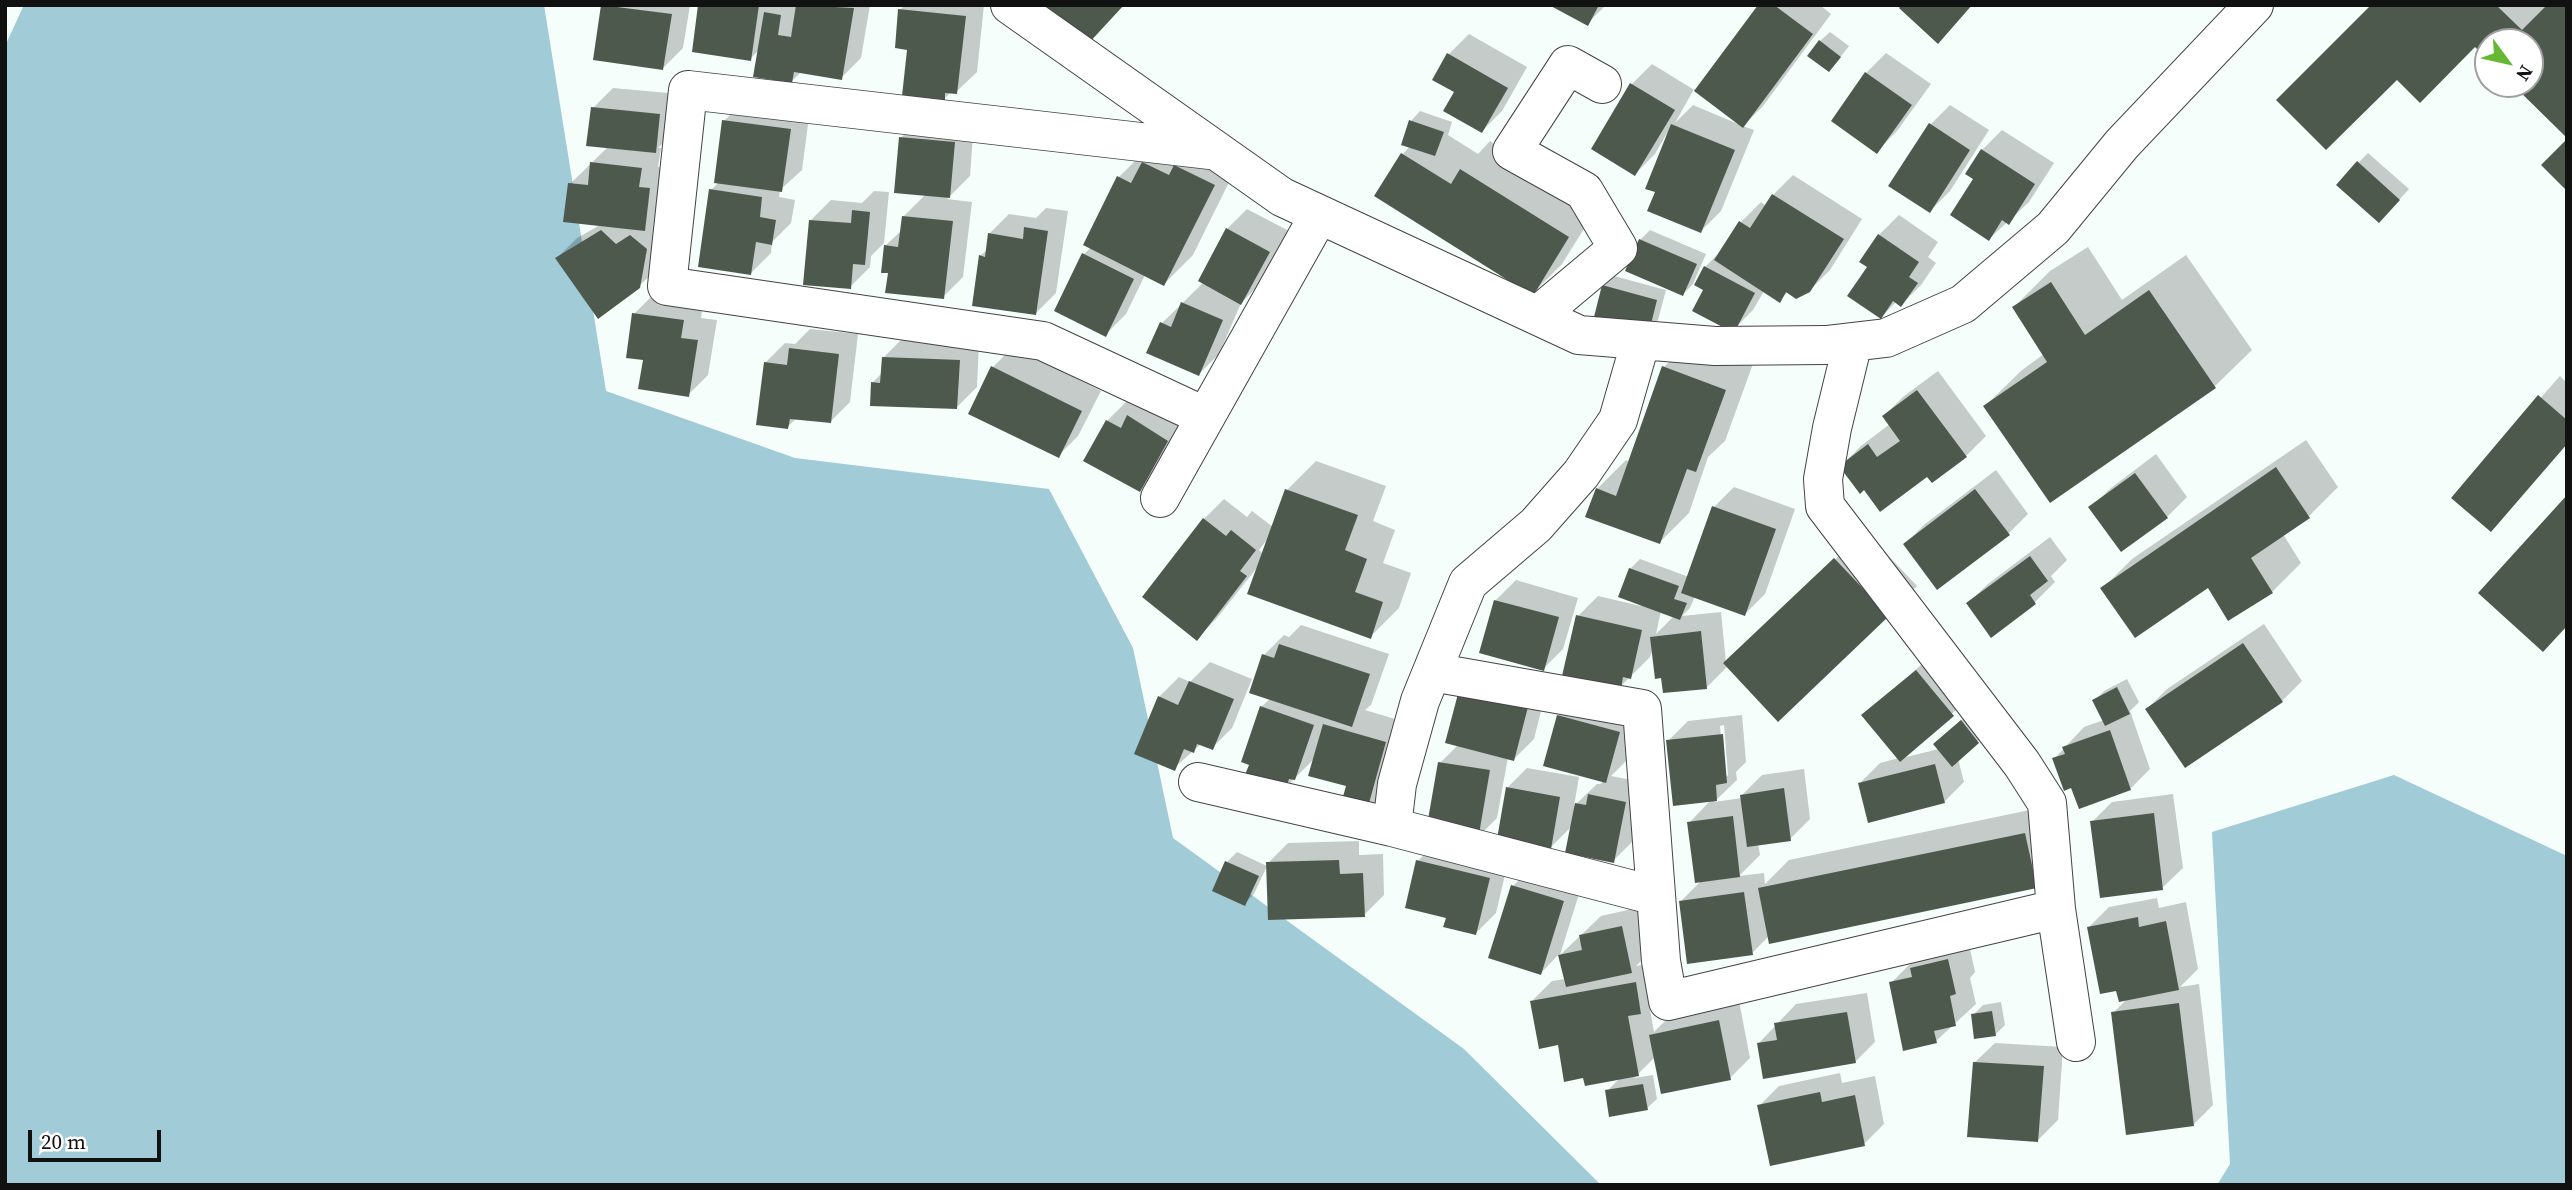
<!DOCTYPE html>
<style>
body{margin:0}
#map{position:relative;width:2572px;height:1190px;overflow:hidden;background:#f5fefa;font-family:"Source Serif 4",serif}
canvas{display:block}
.frame{position:absolute;inset:0;border:7px solid #111;pointer-events:none}
.north{position:absolute;left:2474px;top:28px;width:70px;height:70px;box-sizing:border-box;background:#fff;border:2px solid #a0a0a0;border-radius:50%;rotate:123deg;font-size:19px;font-weight:700;line-height:28px;text-align:center;color:#111}
.north::after{content:'';display:block;margin:auto;width:24px;height:32px;background:#65b831;clip-path:polygon(50% 0,100% 100%,50% 72%,0 100%)}
.scale{position:absolute;left:28px;top:1130px;width:133px;height:32px;box-sizing:border-box;border:4px solid #111;border-top:0;padding-left:9px;font-size:21px;line-height:24px;white-space:nowrap;color:#111;-webkit-text-stroke:5px #fff;paint-order:stroke}
</style>
<div id="map">
<canvas width="2572" height="1190"></canvas>
<div class="frame"></div>
<div class="north">N</div>
<div class="scale">20 m</div>
</div>
<script>
const ctx = document.querySelector('canvas').getContext('2d');
ctx.lineJoin = 'round';
function paint(path, color) { ctx.fillStyle = color; ctx.fill(path, 'evenodd'); }
function stroke(path, color, width, dash) { ctx.strokeStyle = color; ctx.lineWidth = width; ctx.lineCap = dash ? 'butt' : 'round'; ctx.setLineDash(dash || []); ctx.stroke(path); }
const forest = new Path2D(`
 M24,5h520l62,386 189,67 254,31 84,159 40,190 291,211 137,136h-1596v-1139z
 M2394,775l173,81v329h-350l13,-21 -18,-332z`);
const shadow = new Path2D(`
 M603,5h87l-7,43 -20,20 -68,-10z
 M700,5h170l-9,53 -20,20 -40,-6 -10,10 -32,-32 -9,9z
 M905,5h79l-7,67 -21,20h-5l-7,7 -35,-51 -9,-38z
 M1553,5h53l-18,18z
 M1760,5h60l11,9 -68,92 -20,20 11,4 -33,81 -20,20 -43,-40 9,-58 -12,21 -20,20 -42,-25 39,-65 20,-20 44,27zM1694,89l45,33 -1,2 -45,-19 -18,18z
 M2373,5h194v131l-52,-52h15v-42h-42v15l-13,-12z
 M1830,32l19,14 -11,14 -18,-19z
 M1469,34l58,33 -25,44 -20,20 -26,-39 -7,-38z
 M1886,53l45,31 -34,47 -20,20 -11,-78z
 M613,88l66,6 -4,37 -17,17h3l-3,19 11,2 -5,40 -10,10 12,10 -6,37 -21,20 -82,-28 20,-20 23,-13 -30,-41 39,-38 -16,-38z
 M744,101l66,8 -8,61 -22,20 -1,7 16,3 -4,23 -19,19 -1,11 -20,20 -40,-83 8,-8 5,-61z
 M1950,105l39,25 -39,61 -20,20v-86z
 M1420,111l32,11 -4,13 30,19 12,-13 107,67 -35,56 -29,29 -157,-98 27,-41 7,-8 1,-25z
 M921,118l53,4 -4,54 -23,23 25,3 -9,75 -20,20 -53,-25 -5,-26 17,-16 1,-13 23,-23 -25,-56z
 M2002,130l52,33 -25,39 -40,37 -13,-61 6,-28z
 M1148,148l94,8 -49,99 -29,29 -19,-9 -19,39 -20,20 -22,-80 7,-7 28,-70z
 M2368,153l41,36 -20,22 -30,-49z
 M1793,175l69,44 -32,51 -21,21 -21,1 -8,8 -16,-9 -11,19 -20,20 -27,-41 -10,-5 9,-17 18,-18 18,-27 20,-20 5,4 7,-11z
 M874,191l15,1 -5,51 -13,13 -1,11 -20,20 -39,-67 20,-20 31,3z
 M1046,208l22,3 -12,82 -20,20 -56,-57 8,-7 1,-15 20,-20 27,4z
 M1247,209l42,22 -28,52 -20,20 -22,51 -20,20 -37,-51 42,-41 23,-53z
 M1899,215l39,27 -10,15 8,6 -15,22 -20,20 -5,-3 -15,15 -12,-51 10,-31z
 M1650,230l56,24 -13,30 -10,10 -43,-54z
 M2088,247l34,53 64,-45 66,95 -37,36 -164,115 -66,-95 37,-36 22,-16 -30,-47 36,-36z
 M1614,276l52,14 -8,30 -10,10 -44,-44z
 M654,294l49,7 -2,17 16,2 -9,55 -20,20 -43,-36 -11,-45z
 M810,329l48,5 -8,68 -20,20 -33,-4 -10,9 -22,-64 20,-20 10,1z
 M903,338l76,3 -2,46 -20,20 -85,-24 10,-10 1,-15z
 M1693,338l61,23 -29,80 -17,16 -19,56 -29,29 -63,-53 29,-29 4,2 34,-95z
 M1013,347l88,44 -23,45 -20,20 -65,-89z
 M1938,371l48,65 -20,20 -39,19 -63,12 -23,-21 20,-20 29,-22 -6,-8 20,-20z
 M2560,376l7,7v61l-76,86 -38,-33z
 M1149,397l38,24 -27,49 -20,20 -33,-69 20,-20 11,6z
 M2306,440l32,47 -29,29 -26,18 18,29 -29,29 -63,-7 -106,3 29,-29z
 M2156,454l31,43 -20,20 -76,-10 20,-19z
 M1316,461l70,25 -13,35 22,9 -12,33 28,10 -12,35 -29,29 -111,-72 -42,53 -20,20 7,-119 20,-20 23,18 5,-6 21,16 14,-37zM1269,537l-6,17 -4,-4z
 M1996,470l32,44 -20,20 -103,10 20,-20z
 M1734,487l61,22 -30,85 -20,20 -50,-18 -5,12 -8,8 39,-4 5,51 139,-132 52,55 -29,29 -160,51 -21,21 -44,-11 -10,-28 -3,9 -30,30 -42,-71 20,-20 43,10 -11,-37 10,-10 49,18 25,-70zM1661,611l13,5 -18,18z
 M2050,537l17,23 -16,16 4,6 -20,20 -43,33 -24,-32 20,-19z
 M1516,580l62,18 -15,51 -20,20 -62,-17 15,-52z
 M2264,624l38,57 -20,20 -135,8 20,-20z
 M1301,625l88,29 -18,51 -6,5 40,12 -20,70 -20,20 -17,-27 -33,-27 -31,31 -23,-82 10,-9 -7,-43 20,-20 5,2z
 M1937,651l36,44 -71,63 37,-9 6,-15 26,-22 17,20 -30,27 6,23 -20,20 -84,-19 20,-20 19,-5 -35,-43z
 M1210,662l42,17 -20,49 -20,20 -11,-4 -27,24 -15,-71 20,-20 11,5z
 M2127,679l12,23 -9,9 20,58 -20,20 -58,-3 -18,-27 30,-32 20,-7 -10,-19 10,-10z
 M1547,687l-13,52 -20,20 -6,-2 -11,61 -20,20 -37,-75 18,-18z
 M1578,696l61,17 -13,48 -15,15 35,7 -13,58 -20,20 -41,-35 -21,21 -44,-59 20,-20 52,9 -5,29 23,-22h3l4,-3 -46,-65z
 M1742,715l4,47 -10,10 1,8 -23,22 28,-4v-3l20,-20 42,-6 6,50 -20,20 -32,4 2,12 -21,21 25,-3 1,11 24,-24 265,-55 -18,82 -267,49 -17,17 -71,-52 21,-21 -13,-57 22,-23 -43,-59 20,-20zM1724,725l4,50 -3,3 -5,-52z
 M2173,794l10,74 -21,20 -70,-66 20,-20z
 M1359,841v14l24,-1 1,41 -20,20 -96,-52 20,-20z
 M1438,841l71,17 -13,55 -20,20 -28,-17 -30,-55z
 M1237,852l30,14 -13,28 -10,10 -17,-42z
 M1533,866l50,15 -23,74 41,-39 40,-9 10,44 -15,15 19,-3 5,29 -11,12 5,28 17,-17 68,-14 11,57 -20,20 -75,-21 -21,21 19,-3 4,24 -10,9 -40,-17 13,-13 -35,-2 -53,-75 20,-20 13,-2 -6,-25 -18,19 -28,-87z
 M2157,898l2,10 27,-6 12,67 -18,18 19,-3 14,121 -20,20 -80,-112 14,-14 -38,-72 20,-20z
 M1968,940l7,32 -5,6 6,26 -40,37 -45,-58 20,-20z
 M1867,993l8,49 -20,20 -96,-19 37,-39z
 M2001,1002l4,23 -10,10 -22,-20 10,-10z
 M1995,1043l68,4 -5,73 -20,20 -64,-77z
 M1840,1073l2,10 33,-7 9,48 -20,20 -105,-38 20,-20z`);
const building = new Path2D(`
 M601,5l71,9 -9,56 -70,-10z
 M698,5h61l-8,56 -59,-9z
 M796,5l58,3 -12,72 -48,-8 -2,11 -39,-6 11,-65 17,3 -3,20 13,2z
 M1045,5h79l-37,40z
 M1549,5h50l-11,21z
 M1758,5h16l39,29 -70,94 -49,-37z
 M1901,5h71l-34,39 -39,-36z
 M2371,5h125l26,25 25,-25h20v133l-55,-54h18v-42h-42v18l-13,-13 -55,56 -23,-23 -71,70 -50,-50z
 M898,9l68,7 -9,78 -12,-1v8l-43,-5 5,-46 -12,-2z
 M1819,40l22,17 -12,15 -22,-16z
 M1447,53l61,35 -26,45 -39,-22 11,-19 -22,-12z
 M1865,72l47,33 -35,49 -46,-33z
 M1630,83l45,27 -40,66 -44,-27z
 M591,107l69,7 -4,39 -70,-7z
 M722,120l69,9 -9,63 -68,-9z
 M1409,120l35,12 -9,24 -34,-11z
 M1929,123l41,27 -40,63 -42,-27z
 M1671,124l64,26 -34,83 -54,-22 8,-19 -10,-3z
 M899,137l56,5 -5,56 -56,-5z
 M2567,139v52l-26,-26z
 M1981,149l54,35 -26,41 -7,-5 -13,21 -39,-26 23,-36 -8,-5z
 M1401,153l50,31 9,-15 109,68 -36,59 -159,-100z
 M2357,161l43,39 -21,23 -43,-38z
 M590,162l52,6 -3,19 11,1 -5,43 -82,-9 5,-39 20,2z
 M1142,162l27,13 5,-10 41,20 -51,101 -81,-41 34,-69 14,7z
 M709,189l53,8 -2,20 16,3 -4,25 -16,-3 -5,33 -53,-8z
 M1772,194l72,45 -34,53 -14,7 -10,-7 -6,11 -66,-43 25,-39 11,7z
 M852,210l18,2 -5,53 -12,-1 -2,25 -48,-4 6,-65 42,3z
 M902,216l51,5 -9,78 -59,-6 3,-20h-7l3,-28 14,2z
 M1024,227l24,4 -12,84 -64,-9 7,-51 6,2 3,-24 35,6z
 M1226,228l44,24 -29,53 -43,-24z
 M601,230l15,14 14,-9 17,14 -7,39 -42,31 -43,-61z
 M1878,234l41,28 -10,15 9,6 -17,24 -8,-6 -12,18 -34,-23 20,-29 -8,-5z
 M1639,239l58,25 -14,32 -58,-25z
 M1082,253l52,26 -28,58 -52,-26z
 M1704,266l51,27 -21,40 -42,-22 11,-21 -9,-5z
 M2051,282l34,53 64,-45 67,98 -166,115 -67,-97 64,-44 -35,-55z
 M1602,285l55,15 -8,32 -55,-15z
 M1181,302l42,18 -24,56 -53,-23 14,-31 11,5z
 M632,313l52,7 -3,18 17,2 -9,57 -51,-8 5,-29 -17,-2z
 M789,348l50,6 -8,69 -41,-4 -2,10 -32,-4 8,-63 23,3z
 M882,357l78,3 -3,49 -87,-3 1,-24 9,1z
 M991,366l91,45 -23,47 -91,-44z
 M1662,366l64,24 -30,82 -9,-3 -27,75 -75,-27 11,-29 20,8z
 M1917,390l50,67 -35,26 -5,-6 -47,35 -16,-22 -4,4 -21,-28 29,-22 9,13 23,-16 -18,-25z
 M2538,395l29,25v24l-76,88 -40,-34z
 M1127,415l41,26 -28,51 -57,-31 23,-41 15,8z
 M2276,467l34,51 -59,40 22,35 -45,28 -20,-33 -73,50 -35,-50z
 M2135,473l33,45 -47,34 -33,-45z
 M1285,489l73,26 -13,35 22,9 -12,33 28,10 -12,37 -124,-45z
 M1975,489l35,46 -73,55 -34,-46z
 M2567,495v131l-24,26 -65,-59z
 M1712,506l64,23 -31,87 -64,-23z
 M1203,518l23,18 5,-6 25,20 -16,21 7,5 -50,65 -55,-44z
 M2030,556l18,25 -18,14 6,9 -45,34 -25,-35z
 M1834,558l55,58 -111,106 -55,-59z
 M1629,568l50,18 -5,13 13,4 -7,17 -62,-23z
 M1494,600l65,17 -15,54 -65,-18z
 M1576,615l66,15 -11,49 -8,-2 -2,12 -59,-13z
 M1701,631l6,58 -44,4 -2,-15 -6,1 -5,-42z
 M2243,643l40,59 -98,66 -40,-59z
 M1279,644l91,30 -18,53 -103,-34 13,-39 12,4z
 M1916,670l38,46 -54,46 -39,-47z
 M1189,681l45,18 -21,51 -16,-6 -3,9 -10,-4 -9,22 -41,-17 24,-58 20,9z
 M2117,687l13,27 -25,12 -13,-26z
 M1459,690l69,17 -14,54 -69,-18z
 M1260,706l54,19 -19,55 -6,-1 -4,12 -41,-14 5,-12 -8,-3z
 M1557,715l63,17 -14,51 -63,-17z
 M1961,720l18,23 -27,24 -19,-23z
 M1323,724l63,18 -20,72 -26,-7 6,-21 -38,-10z
 M2110,730l21,60 -52,19 -8,-21 -7,3 -12,-33 13,-4 -3,-7z
 M1723,734l4,49 -11,2 1,16 -44,5 -7,-66z
 M1438,762l52,8 -12,70 -52,-9z
 M1935,764l10,39 -77,20 -10,-40z
 M1506,787l54,10 -9,52 -54,-10z
 M1784,788l7,53 -44,6 -7,-52z
 M1588,794l38,8 -12,61 -49,-10 10,-50 11,2z
 M2154,813l9,77 -63,8 -10,-77z
 M1733,816l7,61 -45,6 -8,-61z
 M2025,833l12,55 -268,56 -11,-56z
 M1339,860l1,14 23,-1 2,44 -97,3 -2,-58z
 M1416,860l74,18 -14,57 -33,-8 3,-9 -41,-10z
 M1225,861l34,15 -14,30 -33,-15z
 M1511,885l53,16 -23,74 -53,-17z
 M1744,892l9,63 -66,9 -8,-63z
 M2138,917l1,10 27,-6 13,69 -60,12 -3,-11 -16,3 -13,-67z
 M1622,926l10,47 -66,14 -8,-32 24,-5 -3,-15z
 M1948,959l8,35 -6,2 6,30 -22,5 3,12 -34,8 -14,-69 23,-5 -2,-9z
 M1636,982l5,32 -13,2 11,60 -54,10 -2,-8 -19,4 -6,-37 -19,4 -9,-48z
 M2179,1003l15,123 -68,9 -15,-123z
 M1992,1011l4,25 -22,3 -3,-25z
 M1847,1012l9,51 -93,16 -6,-36 20,-3 -3,-17z
 M1719,1020l12,60 -70,14 -12,-59z
 M1973,1062l71,4 -6,76 -71,-5z
 M1643,1084l5,26 -39,7 -4,-27z
 M1820,1092l2,10 33,-7 10,51 -95,20 -13,-61z`);
const minor = new Path2D(`
 M1010,5l272,192 297,138 136,11 111,-1 60,-7 77,-34 90,-76 69,-84 132,-139
 M1538,315l80,-67 -34,-57 -72,-40 56,-86 34,19
 M1853,342l-21,86 -9,51 2,27 197,258 25,39 9,106 20,133
 M1204,416l-161,-75 -376,-55 21,-196 522,60
 M1160,498l159,-283
 M1432,672l210,37 19,252 7,40 388,-92
 M1198,782l194,45 264,69
 M1392,827l5,-43 23,-83 48,-118 68,-58 45,-51 37,-54 23,-80`);
paint(forest, '#a0cbd7');
paint(shadow, '#0003');
paint(building, '#4e594e');
stroke(minor, '#444', 40);
stroke(minor, '#fff', 38);
</script>
